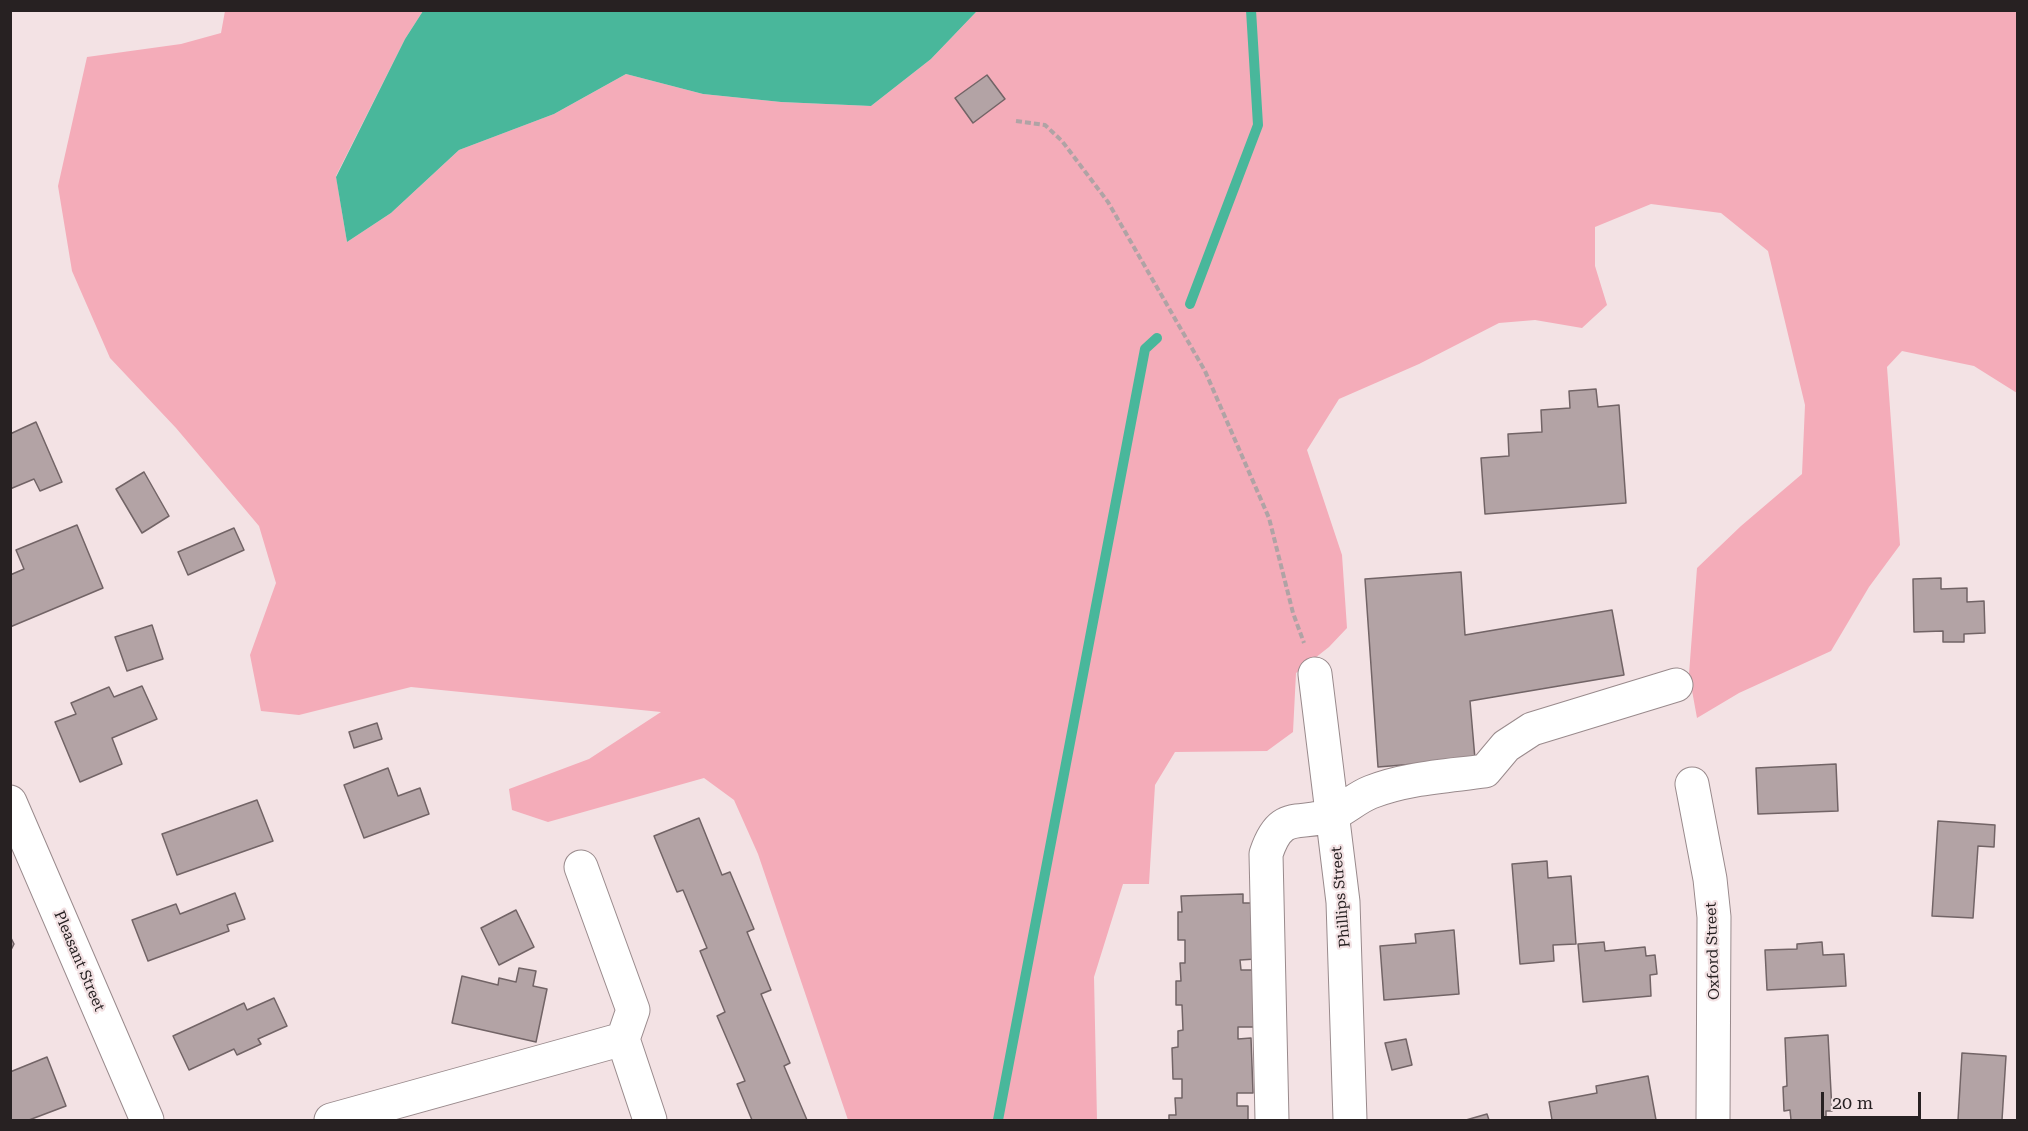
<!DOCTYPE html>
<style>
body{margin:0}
#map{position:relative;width:2028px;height:1131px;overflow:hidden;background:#f3e2e4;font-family:"Roboto Serif",serif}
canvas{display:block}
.frame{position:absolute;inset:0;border:12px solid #272122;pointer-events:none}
.scale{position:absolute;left:1821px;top:1092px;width:100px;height:27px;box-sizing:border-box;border:3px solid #272122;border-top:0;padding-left:8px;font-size:18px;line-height:21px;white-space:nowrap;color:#272122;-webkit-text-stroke:4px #f3e2e4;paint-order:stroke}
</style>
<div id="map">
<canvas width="2028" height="1131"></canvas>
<div class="frame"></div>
<div class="scale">20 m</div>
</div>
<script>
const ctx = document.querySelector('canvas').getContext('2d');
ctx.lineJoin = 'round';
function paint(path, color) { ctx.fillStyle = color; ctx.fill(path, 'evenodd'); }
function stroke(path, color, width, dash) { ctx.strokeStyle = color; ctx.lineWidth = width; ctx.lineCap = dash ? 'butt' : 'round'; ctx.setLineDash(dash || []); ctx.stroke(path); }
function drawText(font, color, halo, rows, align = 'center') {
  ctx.font = font + ' "Roboto Serif",serif'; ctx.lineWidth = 4.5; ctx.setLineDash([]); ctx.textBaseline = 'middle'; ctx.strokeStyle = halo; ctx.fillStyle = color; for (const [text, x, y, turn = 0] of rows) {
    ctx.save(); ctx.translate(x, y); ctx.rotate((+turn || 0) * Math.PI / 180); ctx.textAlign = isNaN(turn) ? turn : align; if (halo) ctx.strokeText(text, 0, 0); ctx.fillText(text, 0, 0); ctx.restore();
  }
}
const green = new Path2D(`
 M225,11h198l-18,28 -69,137 11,66 44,-29 68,-63 95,-36 72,-40 77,20 78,8 90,4 60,-47 46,-48h1040v382l-43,-27 -72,-15 -15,16 13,178 -31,42 -38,64 -92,42 -42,25 -8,-44 8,-106 44,-42 61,-52 3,-69 -37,-154 -47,-38 -70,-9 -56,23v39l12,39 -25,23 -47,-8 -36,3 -80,41 -80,35 -32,51 35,105 5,73 -18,19 -33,26 -3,59 -26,19 -92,1 -20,33 -6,99h-26l-29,93 3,143h-249l-90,-266 -24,-54 -30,-22 -156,44 -36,-12 -3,-21 80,-30 72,-47 -250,-25 -112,28 -38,-4 -11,-56 26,-72 -17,-57 -83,-98 -66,-70 -38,-87 -14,-85 29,-129 94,-13 40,-11z`);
const water = new Path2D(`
 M423,11v-1l554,1 -46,48 -60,47 -90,-4 -78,-8 -77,-20 -72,40 -95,36 -68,63 -44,29 -11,-65 69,-138z`);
const stream = new Path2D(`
 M1190,304l68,-179 -7,-115
 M998,1120l147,-771 12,-11`);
const building = new Path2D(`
 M987,75l18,24 -32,24 -18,-25z
 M1596,389l2,18 21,-2 7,98 -141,11 -4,-56 28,-2 -1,-22 34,-2 -1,-22 29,-2 -1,-17z
 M36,422l26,60 -22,9 -6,-12 -24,10v-55z
 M144,472l25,44 -27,17 -26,-44z
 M77,525l26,63 -93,39v-52l14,-6 -8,-19z
 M234,528l10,22 -56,25 -10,-23z
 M1461,572l4,63 147,-25 12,65 -154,26 5,58 -97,8 -13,-188z
 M1941,578v11l26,-1v14l17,-1 1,32 -21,1v8h-21v-11l-29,1 -1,-53z
 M152,625l11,34 -36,12 -12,-34z
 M142,686l15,33 -45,19 10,26 -42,18 -25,-60 21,-8 -5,-11 38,-16 5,10z
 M377,723l5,16 -28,9 -5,-16z
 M1836,764l2,47 -80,3 -2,-46z
 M388,768l10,28 22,-8 9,26 -65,24 -20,-53z
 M257,800l16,41 -96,34 -15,-41z
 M699,818l23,57 8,-3 24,57 -7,3 24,58 -10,4 29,69 -6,3 23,54h-55l-15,-36 8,-3 -28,-65 8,-4 -25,-61 7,-3 -24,-58 -6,2 -23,-56z
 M1938,821l57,4 -1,22 -16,-1 -5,72 -41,-2z
 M1547,861l1,17 23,-2 5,68 -23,1 1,16 -34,3 -8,-100z
 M235,893l10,26 -18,6 2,6 -81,30 -16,-41 44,-16 4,10z
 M1243,894v9h11l2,56 -16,1 1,10h13l1,57h-17v12l13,-1 2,55h-16v13h11v14h-79v-5h7l-1,-17h7v-19h-9l-1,-31 6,-1v-16l5,-1 -1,-25h-6v-24h5l-1,-18h5v-23h-7v-28h4l-1,-16z
 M516,910l18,37 -35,18 -18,-37z
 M1454,930l5,64 -75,6 -4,-54 36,-3 -1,-9z
 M10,936l4,8 -4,8z
 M1604,942l1,9 40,-4 1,9 9,-1 2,19 -7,1 1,21 -68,6 -5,-58z
 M1822,942l1,13 21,-1 2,32 -79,4 -2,-40 32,-1v-5z
 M519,968l17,3 -3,15 14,3 -11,53 -84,-19 10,-47 36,9 1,-7 17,4z
 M274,998l13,28 -29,13 3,5 -24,11 -3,-6 -45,21 -16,-34 71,-33 3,7z
 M1828,1035l4,76h-6v9h-35l-1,-10 -6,1 -1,-24 4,-1 -2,-48z
 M1406,1039l6,26 -20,5 -7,-27z
 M1962,1053l44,3 -4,64h-44z
 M47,1057l19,49 -37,14h-19v-48z
 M1648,1076l8,44h-104l-3,-18 48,-9 -1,-7z
 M1487,1114l2,6h-23z`);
const path = new Path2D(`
 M1016,121l29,4 17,16 46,61 97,169 64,147 24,95 11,30`);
const minor = new Path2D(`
 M1315,674l28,228 7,218
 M1692,784l18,95 4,38 -1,203
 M10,802l137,318
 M581,867l52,143 -10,29 27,81
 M331,1120l292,-81
 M1272,1120l-6,-266c16,-48 34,-25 69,-41 12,-6 23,-16 36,-21 35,-14 77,-16 114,-21l21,-25 26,-17 144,-44`);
const streetNames = [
 ["Phillips Street",1341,897,-95],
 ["Oxford Street",1713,951,-92],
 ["Pleasant Street",79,961,67]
];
paint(green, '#f4acb9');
paint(water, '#49b79b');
stroke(stream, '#49b79b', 10);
paint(building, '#b3a3a5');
stroke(building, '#726466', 1.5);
stroke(minor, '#998a8c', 35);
stroke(path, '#b0a3a5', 4, [6, 3]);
stroke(minor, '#fff', 33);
drawText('15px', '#272122', '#f3e2e4', streetNames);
</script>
